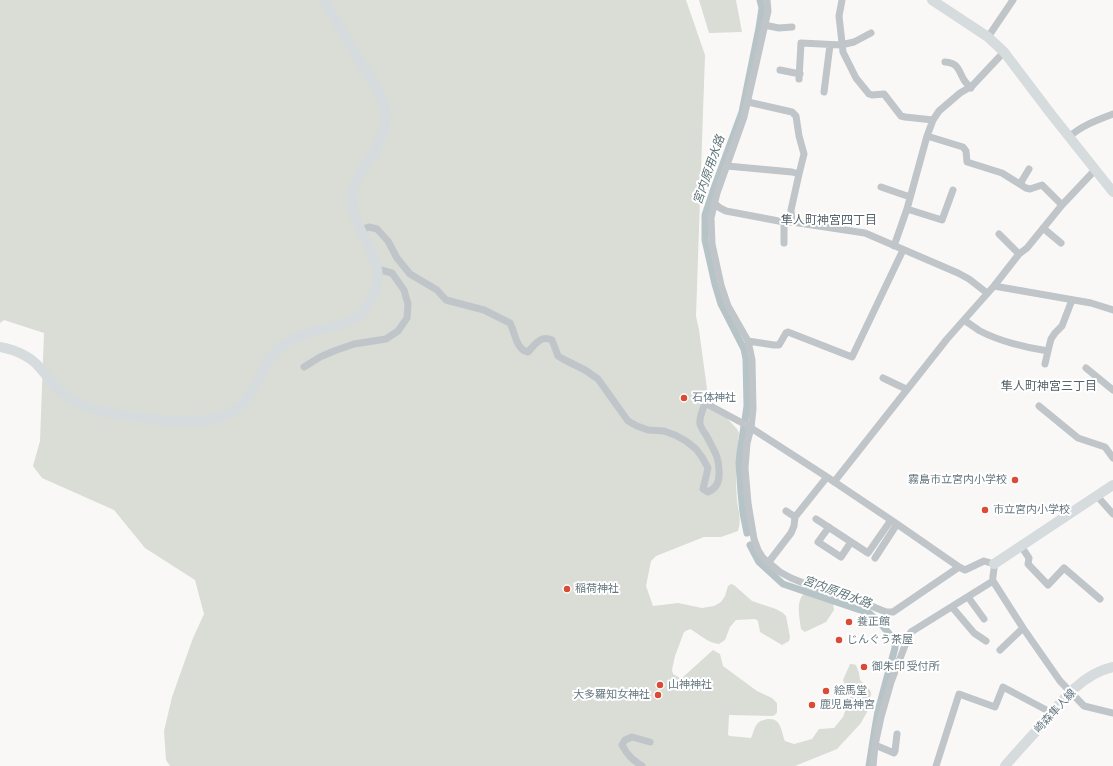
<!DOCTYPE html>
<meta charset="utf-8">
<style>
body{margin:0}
canvas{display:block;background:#f9f8f6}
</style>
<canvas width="1113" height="766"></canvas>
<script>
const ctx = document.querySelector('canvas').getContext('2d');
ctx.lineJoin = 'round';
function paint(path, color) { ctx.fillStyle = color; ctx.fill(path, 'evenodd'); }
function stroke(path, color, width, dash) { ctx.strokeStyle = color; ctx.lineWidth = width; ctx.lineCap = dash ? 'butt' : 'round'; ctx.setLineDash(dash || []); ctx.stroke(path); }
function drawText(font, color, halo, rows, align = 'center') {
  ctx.font = font + ' "Asap Condensed","Noto Sans JP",sans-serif'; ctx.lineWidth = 4; ctx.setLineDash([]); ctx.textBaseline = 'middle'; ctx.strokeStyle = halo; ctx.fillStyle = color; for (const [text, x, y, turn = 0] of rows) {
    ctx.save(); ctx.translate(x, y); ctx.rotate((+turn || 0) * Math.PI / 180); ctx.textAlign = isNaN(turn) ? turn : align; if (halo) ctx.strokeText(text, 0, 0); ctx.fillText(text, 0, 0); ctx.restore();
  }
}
const green = new Path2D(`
 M0,0h686l19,55 -9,261 3,14 9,66 4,6 25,27 2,4c-2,22 -4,44 -2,67 1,11 5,19 1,31l-17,6h-17l-48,19 -5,5 -5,25 7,20 25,-3 24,5 12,-2 7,-4 4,-6 3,-10 3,-2 3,1 18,16 24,8 7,4 3,3 4,21 -1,4 -7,4 -22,-13 -2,-11 -3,-2 -19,1 -6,7 -5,13 -6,4c-11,-1 -20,-10 -29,-15l-6,3 -9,24 -3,14 1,4 7,4 3,-1 30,-27 7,4 3,12 34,25 15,7 5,5v9l-1,2 -3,2 -44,-1 -1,20 2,1 21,2c2,-4 3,-10 6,-14 3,-4 7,-4 11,-5 14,-1 13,13 17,22l9,3 18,-5 7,-10 15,-1 9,-11 10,-27 -9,-7 -1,-3 7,-16h2l4,1 3,8 1,7 10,10 1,4 -4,18 -6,11 -24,26 -42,17h-625l-4,-6 -2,-29 8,-34 21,-59 11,-24 -9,-34 -50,-32 -31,-38 -72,-32 -9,-12 7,-25 4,-108 -40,-13 -4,3z
 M699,0h37l6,32 -33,1z
 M805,593l28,10 1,7 -8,12 -21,10 -4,-3c-1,-10 -6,-29 4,-36z`);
const canal = new Path2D(`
 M747,533l-4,-20 -2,-20 -2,-30 1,-10 7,-47 -1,-47 -2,-10 -23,-45 -6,-20 -10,-44v-25l8,-24 29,-79 17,-84 3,-20 -2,-8
 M750,545l9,17 24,22 86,29 12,11 10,12 4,6v6l-17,63 -3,17 -6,38`);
const street = new Path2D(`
 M767,0l1,11 -24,106 -27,76 -6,25 1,26 9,41 7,21 20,35 4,19 1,49 -2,19 -4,15 -2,25 3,35 6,36 4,11 5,8 17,14 11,6 42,17h11l42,17h7l66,-45
 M842,0l-3,16 4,36 13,26 13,16 3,1 12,-1 17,22 4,1 28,3
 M764,25l15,3 13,-1
 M988,37l25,-37
 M1004,52l-32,34 -12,7 -21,18 -6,9 -6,16 36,11 3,4 1,11 35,11 24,15 4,1 12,-4 20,20
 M945,62c14,1 13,8 19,18 2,3 4,5 7,8
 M780,70l20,4
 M799,79l2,-36 40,2 13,-3 17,-9
 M824,92l6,-47
 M748,102l44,10 4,4 3,20 5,18 -5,20
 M1069,137c12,-11 28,-17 44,-23
 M727,166l65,6 7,2 -8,36 1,12
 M1020,184l9,-15
 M881,187l29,10
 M714,203l6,5 6,3 58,11h8l73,11 93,40 11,6 18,14
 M907,209l35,11 11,-30
 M1043,228l18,15
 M361,230l8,-3 8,2 11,12 9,17 13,16 27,16 9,10 38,10 26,13c5,9 6,27 18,29 7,-8 13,-17 24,-12l6,16 5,3 22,11 13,9 30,42 9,5 11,4 16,1 11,4 11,6 10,8 6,8 6,11 -5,21 5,3c7,-3 11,-9 11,-17 1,-17 -5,-25 -13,-40 -2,-3 -5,-7 -6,-11 -1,-7 3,-14 5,-21l43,23 79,51 70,47 62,43 6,3 19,-9 10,3c1,6 -2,11 -1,17l30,47 37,53 24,25 29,7
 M999,234l20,20
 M784,243v-21
 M894,246l13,-37 20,-73
 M994,286l97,17 22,7
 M964,320c6,4 11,8 16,11 19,10 47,17 68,20
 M748,341l26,4h5l7,-12 2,-1 64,25 51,-107
 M1045,364l3,-13 3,-12 4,-6 7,-7 10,-26
 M304,367l16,-10 14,-6 20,-7 32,-5 12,-8 9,-13 1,-14 -4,-14 -12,-17 -15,-4
 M1086,368l27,22
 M883,378l23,11
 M1039,406l39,32 27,9 8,11
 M834,482l113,-143 47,-53 25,-32 8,-6 35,-43 33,-35
 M1097,496l16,18
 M786,511l9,6
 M816,519l52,34 23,-33
 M829,527l-11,15 23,15 10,-15
 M1021,546l8,12 -1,6 20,21 16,-17 36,31
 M875,558l22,-34
 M768,563l23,-30 3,-7 1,-9 32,-40
 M968,597l16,22
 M952,607l22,26 12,8
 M1000,650l23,-22
 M875,745l19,8 1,-2 2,-17
 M642,766c-9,-6 -15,-11 -20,-21l3,-5 7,-3 18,5
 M873,766l2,-21 6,-28 10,-35 18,-47 2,-3 82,-51
 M936,766l23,-72 36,13 8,-20 49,26`);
const secondary = new Path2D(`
 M932,0l56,37 16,15 47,62 62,78
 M0,347c15,3 30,9 40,21 7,8 13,17 21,24 23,19 51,22 80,25 10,2 20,3 31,4 22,0 49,2 67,-14 7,-6 13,-17 18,-25 6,-12 11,-23 21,-33 16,-14 37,-18 57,-23 9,-3 21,-6 28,-13 4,-5 7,-11 10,-17 18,-34 -20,-62 -21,-95 -1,-17 9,-29 18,-42 9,-14 18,-33 15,-51 -1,-11 -13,-28 -19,-38 -15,-23 -29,-46 -41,-70
 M994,564l119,-79
 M1005,766c11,-13 23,-26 35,-39 20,-24 41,-53 73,-60`);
const markers = [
 [684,398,4,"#da4b35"],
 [1015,480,4,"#da4b35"],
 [985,510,4,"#da4b35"],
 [567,589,4,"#da4b35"],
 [849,622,4,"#da4b35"],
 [839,640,4,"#da4b35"],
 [864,667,4,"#da4b35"],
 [660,685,4,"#da4b35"],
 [826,691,4,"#da4b35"],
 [658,695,4,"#da4b35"],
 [812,705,4,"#da4b35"]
];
const poiNames = [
 ["石体神社",692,398],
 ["霧島市立宮内小学校",1007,480,"right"],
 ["市立宮内小学校",993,510],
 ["稲荷神社",575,589],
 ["養正館",857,622],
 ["じんぐう茶屋",847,640],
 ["御朱印 受付所",872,667],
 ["山神神社",668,685],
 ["絵馬堂",834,691],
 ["大多羅知女神社",650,695,"right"],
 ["鹿児島神宮",820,705]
];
const streetNames = [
 ["崎森隼人線",1055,711,-47]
];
const waterNames = [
 ["宮内原用水路",709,170,-71],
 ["宮内原用水路",837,592,20]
];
const neighbourhoodNames = [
 ["隼人町神宮四丁目",829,220],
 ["隼人町神宮三丁目",1049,386]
];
paint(green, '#d9ddd6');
stroke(canal, '#b7c4c7', 7);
stroke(street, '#bfc5c8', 7);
stroke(secondary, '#d6dbde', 10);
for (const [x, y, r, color] of markers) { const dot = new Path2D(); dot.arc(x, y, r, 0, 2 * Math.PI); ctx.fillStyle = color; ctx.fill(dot); stroke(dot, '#fff', 1.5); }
drawText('11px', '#657780', '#fff', poiNames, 'left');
drawText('11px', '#657780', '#fff', streetNames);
drawText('italic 12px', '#60767a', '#fff', waterNames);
drawText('12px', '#57646b', '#fff', neighbourhoodNames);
</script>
